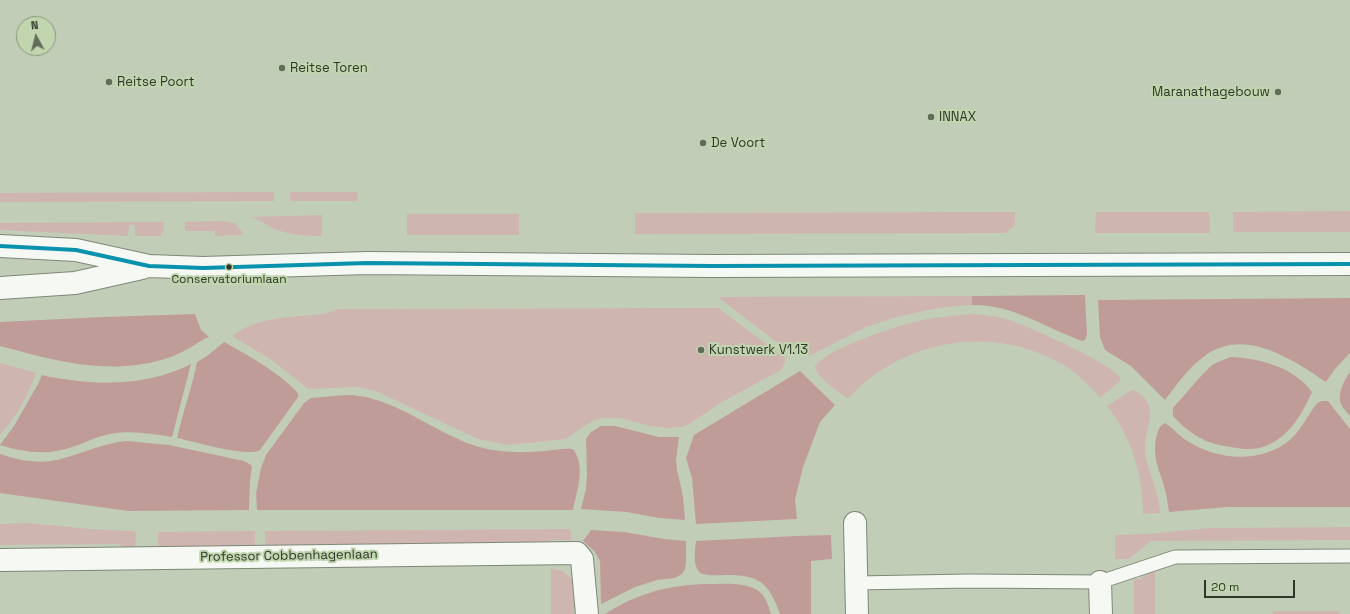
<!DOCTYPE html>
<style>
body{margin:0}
#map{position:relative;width:1350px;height:614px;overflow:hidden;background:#c2cdb8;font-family:"Space Grotesk",sans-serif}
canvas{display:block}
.north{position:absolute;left:16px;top:16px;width:40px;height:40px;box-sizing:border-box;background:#c1d6af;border:1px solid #879679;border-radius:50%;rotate:353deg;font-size:11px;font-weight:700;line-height:16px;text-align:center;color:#2f3728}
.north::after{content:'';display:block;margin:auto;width:14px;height:18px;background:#626c5a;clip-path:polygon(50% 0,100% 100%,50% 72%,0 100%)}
.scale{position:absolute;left:1204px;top:580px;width:91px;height:18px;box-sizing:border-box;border:2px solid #2f3728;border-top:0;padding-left:5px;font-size:12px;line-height:14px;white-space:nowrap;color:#2f3728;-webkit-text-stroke:3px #c1d6af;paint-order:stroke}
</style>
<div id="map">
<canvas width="1350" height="614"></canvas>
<div class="north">N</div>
<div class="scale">20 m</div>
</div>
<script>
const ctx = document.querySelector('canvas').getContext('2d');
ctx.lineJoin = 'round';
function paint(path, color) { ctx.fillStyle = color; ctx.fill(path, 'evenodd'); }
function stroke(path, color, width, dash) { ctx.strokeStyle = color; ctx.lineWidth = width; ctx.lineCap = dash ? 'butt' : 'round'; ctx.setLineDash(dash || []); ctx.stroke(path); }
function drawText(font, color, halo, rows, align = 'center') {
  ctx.font = font + ' "Space Grotesk",sans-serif'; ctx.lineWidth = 4; ctx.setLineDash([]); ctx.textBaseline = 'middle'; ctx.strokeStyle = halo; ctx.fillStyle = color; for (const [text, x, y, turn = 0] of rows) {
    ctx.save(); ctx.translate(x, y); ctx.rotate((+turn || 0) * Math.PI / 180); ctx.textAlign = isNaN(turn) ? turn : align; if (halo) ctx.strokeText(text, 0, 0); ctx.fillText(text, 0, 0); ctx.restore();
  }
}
const green = new Path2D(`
 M274,192v9l-274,1v-9z
 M290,192h67l1,9h-68z
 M1350,211v21h-117v-20z
 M1015,212v13l-9,8 -371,1v-21z
 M1096,212h113l1,21h-115z
 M407,214h112v21h-112z
 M322,215v21c-16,0 -30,-1 -45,-6 -9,-4 -16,-10 -26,-13z
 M222,221l13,2 7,9v3l-27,1v-5h-30v-9z
 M164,222l-1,10 -1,-1 -1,5h-26v-11h-6l-1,11 -128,-6v-7z
 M972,296v9l-35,3 -40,9 -31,10 -55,28h-18l-75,-58z
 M718,308l67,50v4l-4,8 -59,32 -31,21 -9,4 -13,1 -20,-2 -29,-8h-18l-13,5 -24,16 -56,6 -31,-6 -100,-47 -20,-5 -50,2 -35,-28 -41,-25c20,-15 44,-18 69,-20 12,-1 25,-1 37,-7z
 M972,314c13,1 24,2 37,6 16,5 110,46 112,60l-21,18c-8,-10 -22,-24 -33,-31 -18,-10 -39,-20 -60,-23 -58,-10 -121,11 -159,55 -9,-7 -31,-21 -33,-32 8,-17 80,-40 99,-45 19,-5 39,-6 58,-8z
 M0,363l36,10c-8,23 -20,44 -36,62z
 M1132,390c7,1 15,9 17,16 4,13 -3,24 -4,37 -1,18 7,32 11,48 3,7 3,15 4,22l-17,1c0,-38 -12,-79 -36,-108z
 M27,523l63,6 43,2 3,2 -1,15 -5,1 -12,-5 -118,1v-21z
 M1350,527v13l-199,1 -22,18h-14v-24l32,-1 64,-6z
 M569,529l2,3v8h-20l-25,7 -261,1v-17z
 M255,531v17h-97v-16z
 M551,568l11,3 9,7h3v36h-23z
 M1155,568v46h-21v-35h6z
 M1273,611h66v3h-66z`);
const forest = new Path2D(`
 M1085,295l2,40 -2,5 -3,1c-36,-13 -70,-37 -110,-36v-9z
 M1350,298v55l-16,17 -8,12c-33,-22 -80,-55 -120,-27 -17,12 -29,29 -41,45l-34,-34 -26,-16 -5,-13 -2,-37z
 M195,314l6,16 8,7c-6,2 -11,6 -16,9 -9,5 -18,10 -28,13 -58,17 -109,2 -165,-13v-24l103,-5z
 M224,342c27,15 53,29 74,51v4l-38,53c-11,8 -68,-9 -83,-12 6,-26 15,-51 20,-76l10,-6z
 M1230,357c29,1 64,10 82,35 -10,23 -26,50 -53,56 -9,2 -18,1 -28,-1 -25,-3 -40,-12 -58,-31v-8l28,-32 11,-11z
 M191,364l-19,73c-20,-3 -42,-7 -62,-3 -12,2 -23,8 -35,12 -25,10 -50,7 -75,-1l14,-19 24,-42 4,-9c11,3 24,4 36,6 39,4 78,1 113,-17z
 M800,371l35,34 -15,17 -17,45 -8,33 2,19 -101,5 -4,-46 -6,-20 8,-23z
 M1350,372v44c-3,-3 -6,-7 -8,-10 -6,-11 2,-25 8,-34z
 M346,395c40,0 74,27 110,43 6,3 13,6 20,8 23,7 46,7 69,5 10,-1 18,-3 28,-2 13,17 4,42 0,61h-316l-1,-17 5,-25 5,-13 38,-52 7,-5z
 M1322,401h6l22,28v78h-123l-58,5c-1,-6 -2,-13 -3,-19 -5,-20 -14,-33 -10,-55 2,-7 3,-12 9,-15 9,6 15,14 24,19 30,19 73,21 101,-2 11,-10 18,-25 27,-37z
 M601,426h14l44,11h20l-3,23 1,10 6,26 2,24 -26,-2 -32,-6 -46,-3 5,-20 1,-15 -1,-35 5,-7z
 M127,441l42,4 75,16 7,4 1,3 -2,12 -1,30 -121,1 -128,-18v-39c20,7 43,11 64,4 23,-6 39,-15 63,-17z
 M591,530l33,2 40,7 22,2v21l-1,7 -3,5 -7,4 -18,2 -22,7 -34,17 -1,-43 -5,-9 -12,-11z
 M831,535l1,24 -21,2v53h-31c-11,-30 -19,-39 -53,-39 -8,0 -16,1 -25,-1 -10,-6 -7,-22 -6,-33l100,-5z
 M707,584c15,0 44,-3 55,10 4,5 7,13 9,20h-166c33,-21 63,-29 102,-30z`);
const service = new Path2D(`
 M856,583l113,-2 131,1 75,-25 175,-1`);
const minor = new Path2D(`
 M855,523l2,91
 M0,560l577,-7 5,6 5,55
 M1100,582l1,32`);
const tertiary = new Path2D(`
 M0,246l76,4 73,16 54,2 164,-5 345,3 638,-2
 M0,288l75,-5 67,-15`);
const bus1 = new Path2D(`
 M0,246l76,4 73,16 54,2 164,-5 345,3 638,-2`);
const markers = [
 [282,68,4,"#626c5a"],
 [109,82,4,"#626c5a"],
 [1278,92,4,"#626c5a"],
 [931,117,4,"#626c5a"],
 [703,143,4,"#626c5a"],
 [229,267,3.5,"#2f3728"],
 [701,350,4,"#626c5a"]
];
const busNames = [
 ["Conservatoriumlaan",229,280]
];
const poiNames = [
 ["Reitse Toren",290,68],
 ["Reitse Poort",117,82],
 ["Maranathagebouw",1270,92,"right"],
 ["INNAX",939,117],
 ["De Voort",711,143],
 ["Kunstwerk V1.13",709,350]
];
const streetNames = [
 ["Professor Cobbenhagenlaan",289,556,-1]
];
paint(green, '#cfb5b0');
paint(forest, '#c09c99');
stroke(service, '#7e8777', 15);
stroke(minor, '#7e8777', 24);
stroke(tertiary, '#7e8777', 24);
stroke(service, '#f6f8f4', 13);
stroke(minor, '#f6f8f4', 22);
stroke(tertiary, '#f6f8f4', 22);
stroke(bus1, '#0992ad', 4);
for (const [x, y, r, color] of markers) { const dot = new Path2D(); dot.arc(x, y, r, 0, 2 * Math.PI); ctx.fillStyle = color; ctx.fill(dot); stroke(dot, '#c1d6af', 1.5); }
drawText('12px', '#2f3728', '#c1d6af', busNames);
drawText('13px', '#2f3728', '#c1d6af', poiNames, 'left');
drawText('13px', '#2f3728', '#c1d6af', streetNames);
</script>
